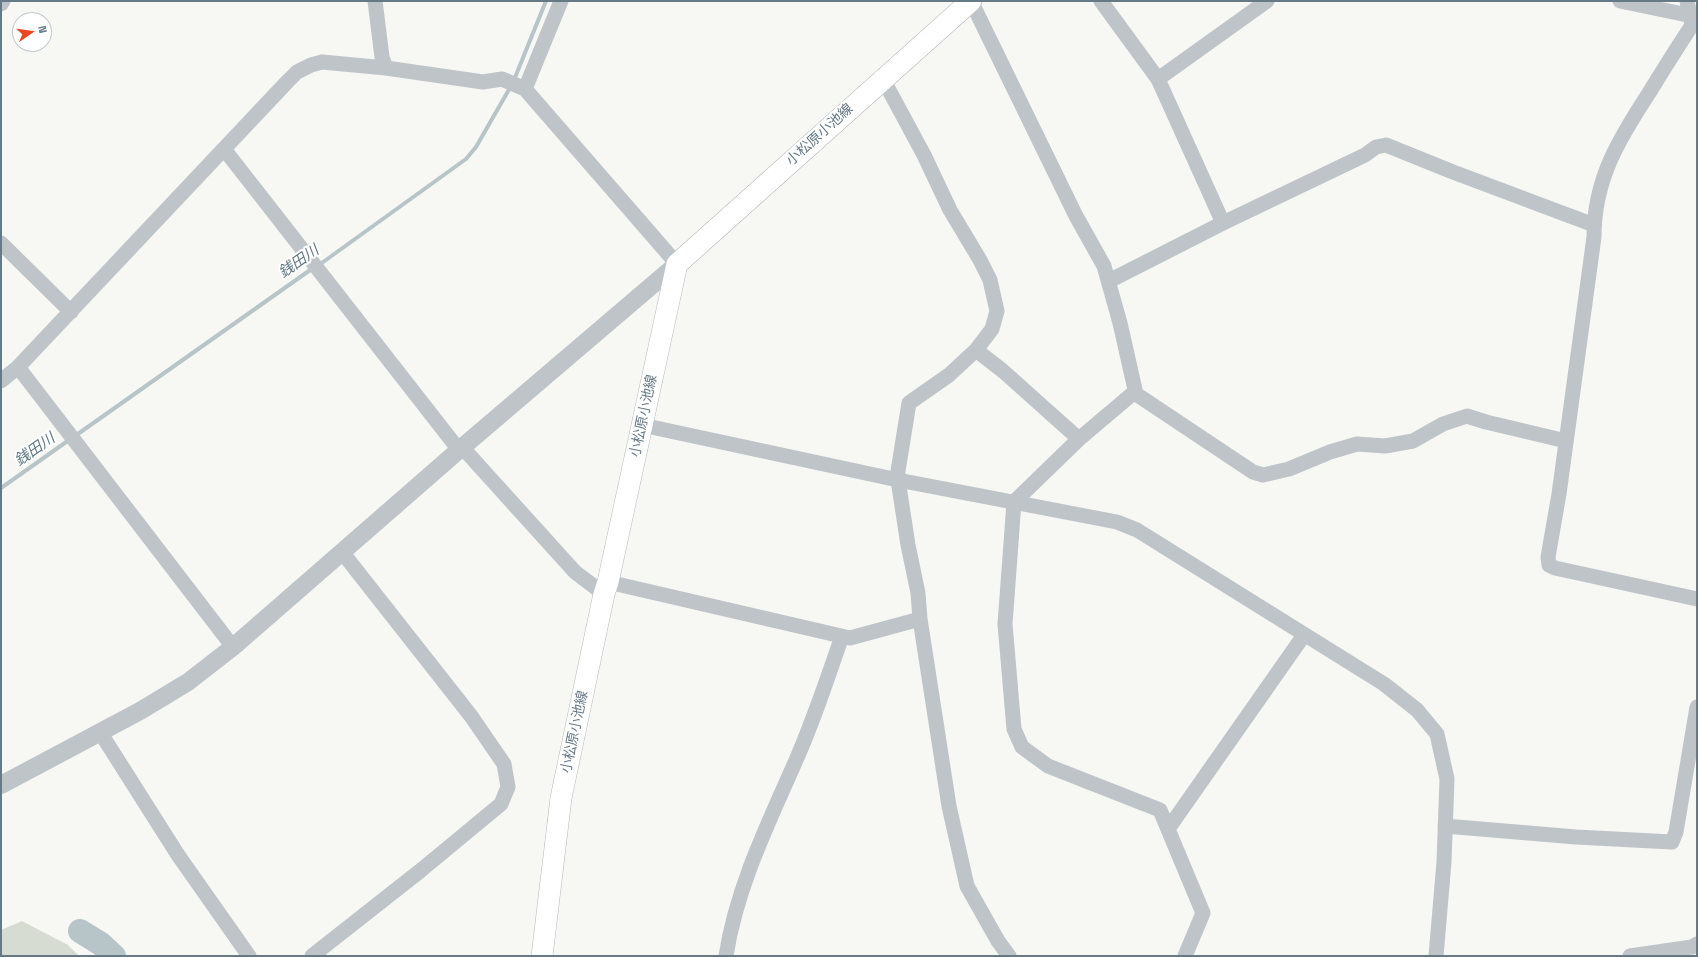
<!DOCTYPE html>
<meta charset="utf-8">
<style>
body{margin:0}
#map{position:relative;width:1698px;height:957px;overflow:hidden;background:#f7f7f4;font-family:"Space Grotesk",sans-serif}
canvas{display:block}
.frame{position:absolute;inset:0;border:2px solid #657986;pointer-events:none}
.north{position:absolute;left:12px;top:12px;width:40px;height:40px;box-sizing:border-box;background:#fff;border:1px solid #c1c9cf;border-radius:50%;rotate:77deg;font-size:11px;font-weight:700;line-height:16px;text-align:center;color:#657986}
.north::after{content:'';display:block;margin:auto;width:14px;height:18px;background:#e84723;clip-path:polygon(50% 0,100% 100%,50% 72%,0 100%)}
</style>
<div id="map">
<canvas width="1698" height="957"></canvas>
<div class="frame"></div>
<div class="north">N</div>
</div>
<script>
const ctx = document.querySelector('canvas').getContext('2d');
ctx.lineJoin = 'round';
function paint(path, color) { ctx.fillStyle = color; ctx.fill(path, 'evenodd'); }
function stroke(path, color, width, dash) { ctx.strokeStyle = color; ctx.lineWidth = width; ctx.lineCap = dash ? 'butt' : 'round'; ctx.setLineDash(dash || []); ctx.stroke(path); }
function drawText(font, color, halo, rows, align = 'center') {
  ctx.font = font + ' "Space Grotesk","Noto Sans JP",sans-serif'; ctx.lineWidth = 4; ctx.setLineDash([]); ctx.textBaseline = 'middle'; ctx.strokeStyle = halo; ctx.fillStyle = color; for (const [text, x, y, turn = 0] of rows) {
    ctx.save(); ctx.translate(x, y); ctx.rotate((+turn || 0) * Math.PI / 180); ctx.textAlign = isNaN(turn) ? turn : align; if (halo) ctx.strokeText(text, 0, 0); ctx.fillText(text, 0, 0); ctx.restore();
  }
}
const green = new Path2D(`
 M22,921l46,24 11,11h-78v-26z`);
const stream = new Path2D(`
 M514,80l32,-79
 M319,265l147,-106 10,-12 35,-61
 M75,436l238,-168
 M1,488l68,-48`);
const river = new Path2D(`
 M80,931l21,13 13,12`);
const minor = new Path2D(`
 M375,1l7,56 4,11
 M971,1l105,215 28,50 16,57 16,71 117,78 10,3 26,-6 41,-17 27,-8 28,2 28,-5 30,-17 24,-8 19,6 80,19
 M1101,1l57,78 65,144
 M1620,1l77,16
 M1687,1l5,24c-15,23 -29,45 -43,68 -30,46 -55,86 -55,144l-35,257 -11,63 1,8 6,3 142,31
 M1,4l2,-3
 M883,79l41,76 26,55 30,50 10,20 7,31 -5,18 -16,21 -27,25 -40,28 -11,68v9l10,65 10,48 2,26 29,187 18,80 31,55 11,15
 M1158,79l109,-78
 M525,89l36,-88
 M224,149l235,301
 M1,243l70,69
 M1109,281l114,-58 142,-68 11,-8 10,-2 67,27 141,53
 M976,350l27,21 76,68
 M18,367l215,280
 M1,381l17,-14 269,-285 10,-10 14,-7 11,-3 64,6 97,14 19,-3 23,10 152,175
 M1136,394l-5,1 -52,44 -65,63 -9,122 9,105 8,18 26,19 112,44 43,103 -18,43
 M642,425l256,55 219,42 20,8 247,154 33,26 20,24 10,45 -3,83 -8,94
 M462,447l113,125 29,22
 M608,582l242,56 70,-19
 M100,732l78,123 71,101
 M1445,826l131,11 96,5 4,-10 21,-125
 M1168,829l136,-194
 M312,956l108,-85 81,-67 7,-17 -4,-23 -33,-48 -129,-164
 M726,956c10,-66 40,-128 67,-189 19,-42 34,-87 49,-131
 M1630,956l62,-9 5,-3`);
const tertiary = new Path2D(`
 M1,785l139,-74 48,-29 45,-35 226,-197 218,-186`);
const secondary = new Path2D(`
 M542,956l19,-158 43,-204 4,-12 69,-318 294,-263`);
const streetNames = [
 ["小松原小池線",820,135,-42],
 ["小松原小池線",644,416,-78],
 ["小松原小池線",575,732,-78]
];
const waterNames = [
 ["銭田川",299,262,-35],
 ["銭田川",35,450,-35]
];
paint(green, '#d7dcd3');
stroke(stream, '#b7c5c8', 4);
stroke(river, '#b7c5c8', 24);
stroke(secondary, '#b2b8bd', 22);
stroke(minor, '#bfc4c8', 15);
stroke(tertiary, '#bfc4c8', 18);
stroke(secondary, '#fff', 21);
drawText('14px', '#657986', '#fff', streetNames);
drawText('italic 15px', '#617b82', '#fff', waterNames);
</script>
